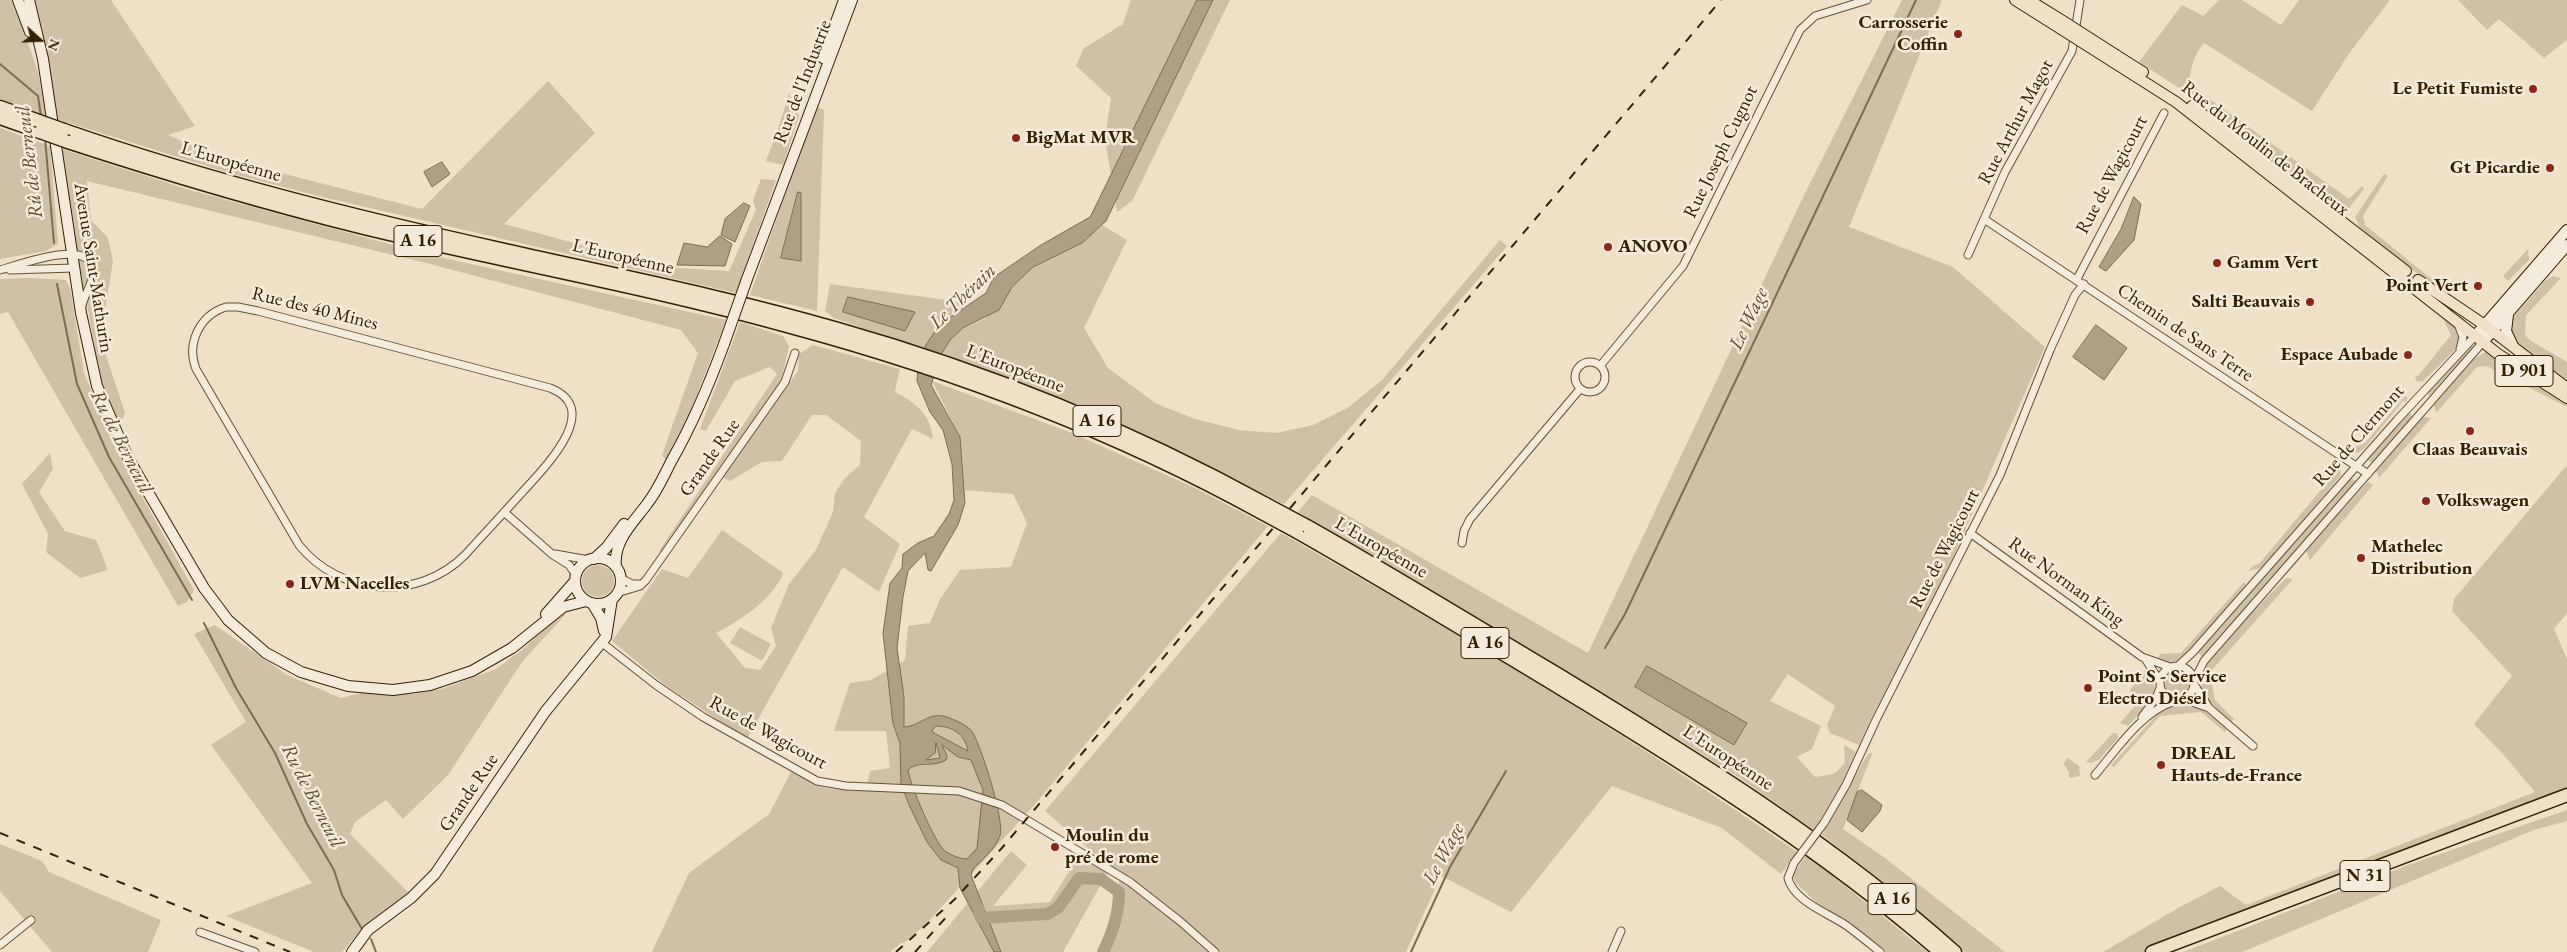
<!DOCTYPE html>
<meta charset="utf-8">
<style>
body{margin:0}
#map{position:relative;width:2567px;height:952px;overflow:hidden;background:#efe0c7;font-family:"EB Garamond",serif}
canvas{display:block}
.north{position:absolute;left:15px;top:15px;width:50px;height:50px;-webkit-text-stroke:4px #f5ebdb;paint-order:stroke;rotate:110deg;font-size:14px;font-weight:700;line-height:20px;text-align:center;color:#342102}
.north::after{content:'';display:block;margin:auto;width:18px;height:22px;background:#342102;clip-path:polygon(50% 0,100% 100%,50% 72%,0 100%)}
</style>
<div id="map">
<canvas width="2567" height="952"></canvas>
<div class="north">N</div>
</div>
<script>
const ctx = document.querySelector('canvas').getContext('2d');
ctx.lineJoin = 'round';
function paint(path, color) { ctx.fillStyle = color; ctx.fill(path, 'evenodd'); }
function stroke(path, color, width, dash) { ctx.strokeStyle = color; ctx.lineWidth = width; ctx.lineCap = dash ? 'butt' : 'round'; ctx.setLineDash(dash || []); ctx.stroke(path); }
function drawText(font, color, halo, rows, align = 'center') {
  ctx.font = font + ' "EB Garamond",serif'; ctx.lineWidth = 5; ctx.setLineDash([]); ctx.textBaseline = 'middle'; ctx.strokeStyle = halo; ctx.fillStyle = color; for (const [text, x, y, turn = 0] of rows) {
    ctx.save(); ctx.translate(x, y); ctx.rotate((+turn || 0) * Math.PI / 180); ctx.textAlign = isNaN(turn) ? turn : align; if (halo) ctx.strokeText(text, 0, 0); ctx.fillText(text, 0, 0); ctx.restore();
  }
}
const green = new Path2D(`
 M0,0h11l3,3 24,69 8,45 -46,-18z
 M33,0h78l84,126 -27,9 54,23 200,51 126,-128 47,52 -91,91 159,43 66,4 27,-61 -3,-10 8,-21 15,1 -40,113 -418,-97 -92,-24 -170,-53z
 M1131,0h99l-98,201 -15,11 -12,-73 6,-41 -35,-32 7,-17 40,-25z
 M1902,0h40l-93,227 104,40 92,80 -100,229 -74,143 -12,26 -29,-12 -3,-8 8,-19 -47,-32 -18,27 51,25 -9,23 -15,8 18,20 19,-3 11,-11 -1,-18 12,7 -17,37 -25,41 -74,-52 -88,-55 -354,-211 14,-17 276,158 217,-460zM1647,666l99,57 -11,21 -100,-56z
 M2219,0h23l39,25 18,-25h91l-42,55 -36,56 -108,-68c-10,12 -14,24 -14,39l14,13 145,104 13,-13 2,3 -18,23h-6l-161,-124 -40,-26 43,-57 21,11z
 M2458,0h109v40l-23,18 -45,-39 -12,11z
 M789,93l10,23 -16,49 -17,-4 11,-29z
 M816,106l8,4 -7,201 -67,-16z
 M0,128l50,18 8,98 -12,7 -46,8z
 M62,149l128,41 240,65 296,65 -39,100 -21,41 -4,-6 36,-102 -17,-23 -251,-66 -343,-83 4,39 17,18 5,23 -7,43 -2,45 21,64 -7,18 -17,-47 -14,-81 3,-13 1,-31 -6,-6 -10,-3z
 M2384,174l4,2 -25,40 2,9 70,57 -2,4 -72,-56 -6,-13z
 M1102,225l25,15 -43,88 24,40 47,35 40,16 44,11 37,3 37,-8 36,-18 34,-28 117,-139 7,6 -223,258 -185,-91 -157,-60 8,-13 13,-11 22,-10 27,-32 21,-20 49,-24z
 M2528,249l1,11 -21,21 -5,-5z
 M76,258c19,8 13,20 5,35z
 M2553,276l8,2 -35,37 -1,20 6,6 36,21v20l-36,-26 -21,-21 2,-16 33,-38z
 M32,278l34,2 4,8 14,85 30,73 80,144 -7,12 -9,4 -170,-294 -8,2v-35z
 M830,284l124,17 12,5 -27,19 -14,25 -91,-32 -9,-7z
 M2421,299l30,22 9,13 -3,14 -35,34 -6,-1 -1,-6 3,1 33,-41 -8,-16 -24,-19z
 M740,322l43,14 6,10 -8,36 -119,170 -3,-1 118,-177 -7,-7 -35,14 -29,50 -6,-2z
 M2470,344l3,3 -44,49 -1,-3z
 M813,345l87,24 -5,23c20,10 36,22 38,47l-21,-10 -48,88 36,27 -21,48 -36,-25 -96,172 -82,-54 -53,-44 50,-72 26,9 34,-48 61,43c-9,25 -43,48 -67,60l29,35 15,2 16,-24 -5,-18 18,-44 27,-34 17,-38 2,-19 10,-15 15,-13 1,-24 -35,-26h-14l-30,46 -20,1 -32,19 -9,-4 77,-106 1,-17z
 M2485,352l10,3 72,47v5l-80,-41 -10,1 -41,46 -2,-8 40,-46z
 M932,381l140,52 121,54 75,39 -232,277 -109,120 -23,20h-3l-11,9h-238l37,-79 80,-59 22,-42 34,16 41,3 4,-20 20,-3 -4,-37h-52l16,-48 21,-3 34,-20 3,-34 22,-3 10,-24 20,-29 51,-3 16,-44 -14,-29 -48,-4 -5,-53z
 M2405,396l3,2 -3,4 -2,-1 -39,48 -7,4 -13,-2 21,-8z
 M2408,412l5,5 -41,46 -6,-5z
 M2422,417l9,1 -52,60 -3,-7z
 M50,453l3,16 -14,23 26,39 31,9 12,30 -28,8 -34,-26 2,-18 -26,-50z
 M2333,460l5,4 3,11 -77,92 -16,4 6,-6 5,-1 75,-90z
 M2567,465v148l-13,16 13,30v129l-316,121 -105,43h-43l77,-45 40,-21 26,19 289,-113 -32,-38 -29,-30 38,-48 -60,-65 2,-12z
 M2350,477l7,5 -153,176 -6,-5z
 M2368,482l5,3 -63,75 -4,-10z
 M1281,533c176,99 350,204 516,319l-16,22 -59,-46 -110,-42 -101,126 -70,-36 -35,76h-303l10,-20 7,-56 -75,-65z
 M582 581a16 16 0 1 1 32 0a16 16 0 1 1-32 0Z
 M2286,578l7,1 -83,93 5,28 19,19 -3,3 -25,-24 -4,-9 -1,-17 31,-39z
 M2244,582l2,4 -64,72 -8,6 -18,-3 4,-7 21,-1z
 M566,614l-44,48 -74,113 -45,44 -17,-19 -31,22 -5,12 59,59 -50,39 -17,20h-28l-88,-36 86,-33 -101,-138 35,-23 -52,-88 21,-9 72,50 54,23 20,-5 52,1 32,-6 51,-19 27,-20 36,-34z
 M740,627l31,17 -9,17 -32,-18z
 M2149,665c14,32 -1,38 -21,61l-8,-3 21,-24 -11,-9z
 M2165 684a12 12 0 1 1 24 0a12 12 0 1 1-24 0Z
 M2187,703l15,5 25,22 -2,2 -24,-20 -41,4 -46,51 -3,-2 52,-57z
 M2113,733l5,1v4l-19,22 -8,3 -5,-1z
 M1873,752l-30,77 42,29 120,94h-40l-84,-72 -59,-45 46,-81z
 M2068,758l11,8 1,10 -11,2v-6l-6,-9z
 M2567,810v11l-33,9 -292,122h-59l228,-88z
 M0,844l42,17 7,11 112,48 -13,32h-96l-52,-61z
 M1011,851l16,14 -34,41 57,-4 28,-45 30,15 -45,80h-136z
 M1807,855l120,97h-42l-43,-34 -21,-11 -26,-25 -2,-8z`);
const water = new Path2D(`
 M1197,0h16l-107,221 -24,22 -49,24 -21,20 -13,23 -36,18 -13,12 -8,13 -11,32 29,52 5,66 -7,22 -27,46 -3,-1 -3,-17 -17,18 -5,26 -6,51 7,49v30c17,-1 24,-16 43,-10 8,3 21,8 26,16 9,16 32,88 27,103 -5,13 -18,24 -27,33l-2,6 30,77h-7l-34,-64 -2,-20 -17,-8 -14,-18 -17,-35 -9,-23 -1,-41 -7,-19 -10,-91 7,-50 12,-15 1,-14 15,-11 16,-7 15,-22 5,-14 -2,-36 -9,-34 -13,-18 -13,-31 1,-15 8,-21 13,-20 47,-32 8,-16 47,-32 49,-28zM936,726c16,0 29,8 32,25l-34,-18 -2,-2zM936,743l4,15 -14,2 9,-7zM942,745l16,12 13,3 12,30 -6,58 -10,11c-7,0 -16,-4 -22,-8 -11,-9 -35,-67 -37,-81 10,-10 26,-2 38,-10l1,-4z
 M442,162l8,12 -18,13 -8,-15z
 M798,192l3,1v68l-20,-3z
 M2134,197l7,7 -7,36 -28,31 -7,-4 22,-38z
 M744,203l6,3 -15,36 -14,-7 4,-16z
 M720,236l12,8 -7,22 -48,-1 7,-22 23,4z
 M848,297l67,15 -10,19 -62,-19z
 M2096,325l31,23 -23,32 -31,-23z
 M1647,666l100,57 -13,22 -99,-58z
 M1862,790l20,15 -2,6 -18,21 -15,-12 10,-28z`);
const stream = new Path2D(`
 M0,64l38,32 3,20
 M45,138l9,105
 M57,284l20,100 32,73 83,143
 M204,623l32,65 39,65 32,71 27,46 8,25 20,34
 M1605,648l20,-34 291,-614
 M371,939l5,13
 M1411,952l39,-85 56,-96`);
const river = new Path2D(`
 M978,908l3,10 66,-4 11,-6 21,-30 22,1 18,13c0,22 -6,40 -16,60`);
const street = new Path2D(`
 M1984,219l384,255
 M1968,255l37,-83 67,-121 8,-51
 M0,270c19,-5 88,-32 93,-1 2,12 -9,25 -11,37
 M10,270l64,-2
 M2077,279l87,-166
 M226,307h12l20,4 292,77c57,22 -12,86 -33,110 -17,19 -35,38 -52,57 -47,47 -125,41 -166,-10l-103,-176c-10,-26 4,-54 30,-62z
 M2458,324l5,13 -3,12
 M1575 377a15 15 0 1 1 30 0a15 15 0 1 1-30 0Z
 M1600,366l83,-100 117,-236 15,-14 52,-16
 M504,512l49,43 16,10 7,10
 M1970,533l172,124 28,10
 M1462,543l2,-12 6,-12 110,-130
 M555,554l34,6
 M620,578l12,6h7
 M617,593l23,-7 6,-6 139,-198 10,-29
 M601,642l55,43 47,32 114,64 29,5 113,5 43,14 128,77 51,40 34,30
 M2146,660l13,20
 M2160 683a17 17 0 1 1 34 0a17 17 0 1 1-34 0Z
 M2178,666l15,-14 204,-232 79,-85
 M2194,681l10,-20 279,-319
 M2194,684l15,24 44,38
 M2184,699l22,8
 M2142,717l14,-19 4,-10
 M2095,775c23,-27 46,-63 80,-74
 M1824,823l22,-38 30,-65 124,-245 50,-125 25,-55 9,-11
 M1794,863l-6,15c5,23 42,36 59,48 11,8 22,17 33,26
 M200,932l55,20
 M0,945l31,-25
 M1612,952l9,-21`);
const secondary = new Path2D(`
 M18,0l12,32
 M29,0l14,59 38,254 16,73 31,72 76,130 24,32 38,33 35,19 47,14 45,4 37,-5 42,-14 40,-23 51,-41 23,-6
 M823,58l21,-58
 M747,279l105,-279
 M2508,315l-2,16 7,15
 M2476,335l91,-105
 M2483,342l84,-97
 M575 581a23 23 0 1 1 46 0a23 23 0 1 1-46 0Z
 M594,559l12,-11 18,-24
 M616,567c-3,-26 17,-44 31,-63 11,-14 17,-29 25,-44 21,-37 37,-75 52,-116
 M592,603l9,15 3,13
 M546,614l29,-33
 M352,952l16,-22 43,-32 24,-24 110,-162 61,-75 6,-38`);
const primary = new Path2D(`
 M2015,0l46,29
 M2029,0l34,21
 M2116,55l27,17
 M2113,62l63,40 322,252 69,44
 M2192,106l214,165
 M2418,280l68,46 81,62`);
const highway = new Path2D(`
 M0,107l36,13
 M0,118l40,14
 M64,130c144,50 292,87 441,120 111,25 223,47 333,79 148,42 293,101 428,175
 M68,142c98,32 196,61 296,86 140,34 283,59 423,98 164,44 324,104 473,186
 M1307,526c85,48 168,99 252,149 138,84 275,169 396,277
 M1297,532c90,51 178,105 266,158 132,80 260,161 377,262
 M2152,952l415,-157`);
const rail = new Path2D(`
 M0,833l290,119
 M896,952l59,-53 46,-50 720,-849
 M915,952l34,-38`);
const streetBridge = new Path2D(`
 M1794,863l30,-40`);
const secondaryBridge = new Path2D(`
 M724,344l23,-65`);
const primaryBridge = new Path2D(`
 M2063,21l53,34
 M2061,29l52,33`);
const highwayBridge = new Path2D(`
 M36,120l28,10
 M40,132l28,10
 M1266,504l41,22
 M1260,512l37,20`);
const markers = [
 [1958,34,5,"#8f2418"],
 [2533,89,5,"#8f2418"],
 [1016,138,5,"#8f2418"],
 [2550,168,5,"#8f2418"],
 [1608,247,5,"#8f2418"],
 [2217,263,5,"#8f2418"],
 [2478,286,5,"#8f2418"],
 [2310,302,5,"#8f2418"],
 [2408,355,5,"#8f2418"],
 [2470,431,5,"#8f2418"],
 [2426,501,5,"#8f2418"],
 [2361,558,5,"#8f2418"],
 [290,584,5,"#8f2418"],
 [2088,688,5,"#8f2418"],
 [2161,765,5,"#8f2418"],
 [1055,847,5,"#8f2418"]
];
const shields = [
 [418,241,48],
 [2524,371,58],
 [1097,421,48],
 [1485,643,48],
 [2365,876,50],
 [1892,899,48]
];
const shieldNames = [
 ["A 16",418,241],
 ["D 901",2524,371],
 ["A 16",1097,421],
 ["A 16",1485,643],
 ["N 31",2365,876],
 ["A 16",1892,899]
];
const poiNames = [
 ["Carrosserie",1948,23,"right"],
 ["Coffin",1948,45,"right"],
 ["Le Petit Fumiste",2523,89,"right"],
 ["BigMat MVR",1026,138],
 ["Gt Picardie",2540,168,"right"],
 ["ANOVO",1618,247],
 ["Gamm Vert",2227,263],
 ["Point Vert",2468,286,"right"],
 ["Salti Beauvais",2300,302,"right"],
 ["Espace Aubade",2398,355,"right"],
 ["Claas Beauvais",2470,450,"center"],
 ["Volkswagen",2436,501],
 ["Mathelec",2371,547],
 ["Distribution",2371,569],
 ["LVM Nacelles",300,584],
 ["Point S - Service",2098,677],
 ["Electro Diésel",2098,699],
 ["DREAL",2171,754],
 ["Hauts-de-France",2171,776],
 ["Moulin du",1065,836],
 ["pré de rome",1065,858]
];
const streetNames = [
 ["Rue de l'Industrie",803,82,-69],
 ["Rue Arthur Magot",2016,122,-62],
 ["Rue du Moulin de Bracheux",2265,149,38],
 ["Rue Joseph Cugnot",1721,152,-64],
 ["L'Européenne",231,162,16],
 ["Rue de Wagicourt",2112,175,-62],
 ["L'Européenne",623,257,13],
 ["Avenue Saint-Mathurin",93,268,81],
 ["Rue des 40 Mines",315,309,14],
 ["Chemin de Sans Terre",2185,333,34],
 ["L'Européenne",1015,369,21],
 ["Rue de Clermont",2359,436,-49],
 ["Grande Rue",710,458,-55],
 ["L'Européenne",1381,548,30],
 ["Rue de Wagicourt",1945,549,-63],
 ["Rue Norman King",2066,582,36],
 ["Rue de Wagicourt",768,733,29],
 ["L'Européenne",1728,758,33],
 ["Grande Rue",469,793,-56]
];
const waterNames = [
 ["Rû de Berneuil",30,162,-97],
 ["Le Thérain",963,297,-44],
 ["Le Wage",1749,319,-65],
 ["Ru de Berneuil",121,442,63],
 ["Ru de Berneuil",312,796,63],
 ["Le Wage",1444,854,-62]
];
paint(green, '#cfc0a6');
paint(water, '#af9f84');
stroke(water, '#7e6d50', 1);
stroke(stream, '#7e6d50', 2);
stroke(river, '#af9f84', 12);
stroke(street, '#635133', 9);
stroke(secondary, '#342102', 12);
stroke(primary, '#342102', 12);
stroke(highway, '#342102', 15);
stroke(street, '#f5ebdb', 7);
stroke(secondary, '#f5ebdb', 10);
stroke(primary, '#efe0c7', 10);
stroke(highway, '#efe0c7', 12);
stroke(rail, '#342102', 2, [9, 9]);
stroke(streetBridge, '#635133', 9, []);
stroke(secondaryBridge, '#342102', 12, []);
stroke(primaryBridge, '#342102', 12, []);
stroke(highwayBridge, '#342102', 15, []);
stroke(streetBridge, '#f5ebdb', 7);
stroke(secondaryBridge, '#f5ebdb', 10);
stroke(primaryBridge, '#efe0c7', 10);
stroke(highwayBridge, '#efe0c7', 12);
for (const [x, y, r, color] of markers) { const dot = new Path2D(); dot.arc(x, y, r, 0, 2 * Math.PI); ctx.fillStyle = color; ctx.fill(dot); stroke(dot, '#f5ebdb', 2); }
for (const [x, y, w] of shields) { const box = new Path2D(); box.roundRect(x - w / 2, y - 15.5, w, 31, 4); ctx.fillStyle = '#f5ebdb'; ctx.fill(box); stroke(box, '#342102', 1); }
drawText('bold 18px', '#342102', null, shieldNames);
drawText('bold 19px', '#342102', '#f5ebdb', poiNames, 'left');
drawText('19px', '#342102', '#f5ebdb', streetNames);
drawText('italic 20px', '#5f4d30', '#f5ebdb', waterNames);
</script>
